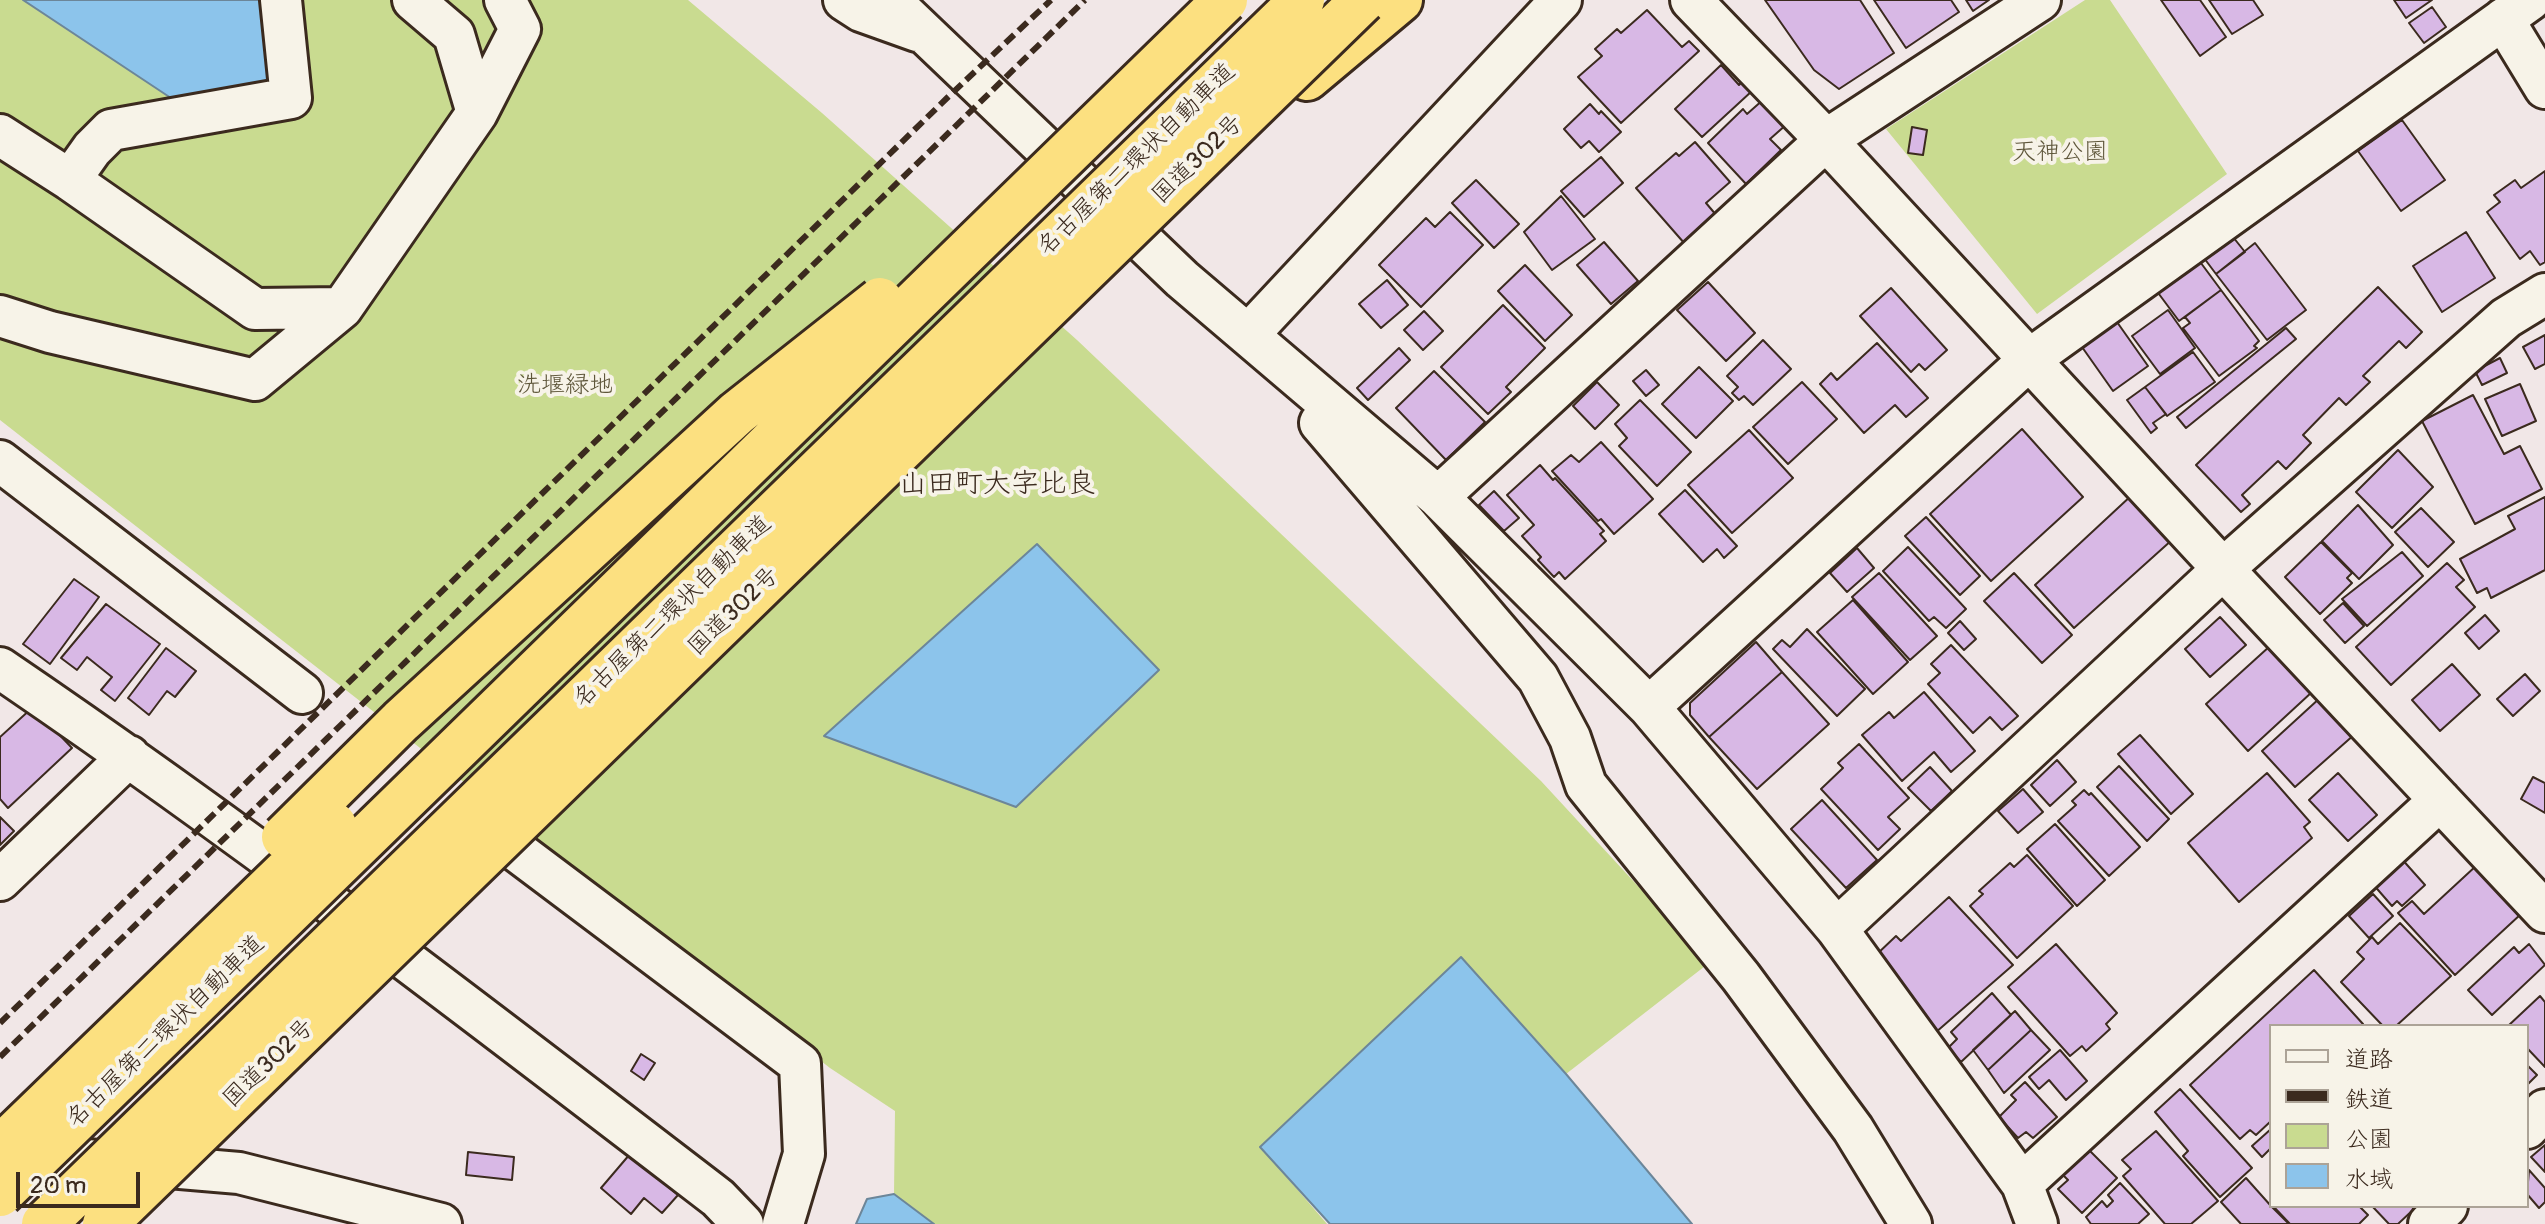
<!DOCTYPE html>
<meta charset="utf-8">
<style>
body{margin:0}
#map{position:relative;width:2545px;height:1224px;overflow:hidden;background:#f1e7e7;font-family:Pangolin,"Klee One",sans-serif}
canvas{display:block}
.legend{position:absolute;left:2269px;top:1024px;width:260px;height:184px;box-sizing:border-box;background:#f7f3e8;border:2px solid #aca397;margin:0;padding:10px 14px;list-style:none;font-size:24px;color:#3b2a1e}
.legend li{display:flex;align-items:center;gap:16px;height:40px}
.legend b{width:40px;border:2px solid #aca397}
.scale{position:absolute;left:16px;top:1172px;width:124px;height:36px;box-sizing:border-box;border:4px solid #3b2a1e;border-top:0;padding-left:10px;font-size:24px;line-height:28px;white-space:nowrap;color:#3b2a1e;-webkit-text-stroke:6px #f7f3e8;paint-order:stroke}
</style>
<div id="map">
<canvas width="2545" height="1224"></canvas>
<ul class="legend">
<li><b style="height:10px;background:#f7f3e8"></b>道路</li>
<li><b style="height:10px;background:#3b2a1e"></b>鉄道</li>
<li><b style="height:22px;background:#c9db90"></b>公園</li>
<li><b style="height:22px;background:#8cc4eb"></b>水域</li>
</ul>
<div class="scale">20 m</div>
</div>
<script>
const ctx = document.querySelector('canvas').getContext('2d');
ctx.lineJoin = 'round';
function paint(path, color) { ctx.fillStyle = color; ctx.fill(path, 'evenodd'); }
function stroke(path, color, width, dash) { ctx.strokeStyle = color; ctx.lineWidth = width; ctx.lineCap = dash ? 'butt' : 'round'; ctx.setLineDash(dash || []); ctx.stroke(path); }
function drawText(font, color, halo, rows, align = 'center') {
  ctx.font = font + ' Pangolin,"Klee One",sans-serif'; ctx.lineWidth = 8; ctx.setLineDash([]); ctx.textBaseline = 'middle'; ctx.strokeStyle = halo; ctx.fillStyle = color; for (const [text, x, y, turn = 0] of rows) {
    ctx.save(); ctx.translate(x, y); ctx.rotate((+turn || 0) * Math.PI / 180); ctx.textAlign = isNaN(turn) ? turn : align; if (halo) ctx.strokeText(text, 0, 0); ctx.fillText(text, 0, 0); ctx.restore();
  }
}
const green = new Path2D(`
 M0,0h688l134,113 255,227 464,441 168,182 -143,111 -104,-116 -201,189 66,77h-393l-40,-30 1,-83 -65,-43 -830,-648z
 M2085,0h25l117,174 -190,140 -151,-185z`);
const water = new Path2D(`
 M23,0h251l12,92 -100,16z
 M1037,544l122,126 -143,137 -192,-71z
 M1461,957l105,117 126,150h-362l-70,-77z
 M894,1194l40,30h-78l11,-25z`);
const building = new Path2D(`
 M1765,0h95l34,53 -55,36 -25,-19z
 M1874,0h77l8,12 -53,36z
 M1966,0h23l-16,11z
 M2161,0h39l26,37 -26,19z
 M2209,0h44l10,15 -31,19z
 M2394,0h38l-26,18z
 M2432,7l14,20 -22,16 -15,-20z
 M1647,10l35,37 7,-6 10,10 -78,72 -43,-46 24,-21 -7,-7 22,-20 4,4z
 M1721,65l18,20 4,-4 9,10 -50,46 -27,-28z
 M1764,99l23,25 -17,15 11,11 -35,34 -38,-41 35,-34 4,5z
 M1590,104l9,10 2,-3 20,21 -22,20 -10,-11 -8,7 -17,-19z
 M2402,120l43,60 -44,31 -43,-60z
 M1912,127l15,3 -4,25 -15,-2z
 M1695,142l35,40 -24,21 11,13 -32,28 -49,-56 40,-35 3,3z
 M1601,157l22,26 -39,34 -23,-26z
 M2545,171v91l-5,3 -10,-14 -10,8 -33,-47 13,-10 -6,-7 21,-15 6,8z
 M1476,180l43,44 -25,24 -42,-45z
 M1561,196l34,43 -43,31 -28,-38z
 M1450,212l33,33 -62,62 -42,-42 47,-47 9,9z
 M2229,232l16,20 -29,22 -15,-20z
 M2466,232l29,46 -53,34 -29,-46z
 M1604,242l34,39 -27,23 -34,-39z
 M2255,243l51,67 -39,30 -51,-66z
 M2195,255l26,35 -42,31 -26,-35z
 M1525,265l47,50 -27,26 -47,-50z
 M1387,280l21,25 -27,23 -22,-24z
 M1708,282l47,51 -29,28 -49,-51z
 M2378,287l44,45 -16,16 -7,-7 -36,35 7,6 -24,23 -7,-7 -36,37 8,8 -25,26 -8,-8 -36,34 8,9 -9,8 -45,-47z
 M1891,288l56,62 -22,20 -6,-6 -8,8 -51,-56z
 M2221,290l38,51 -5,5 3,2 -38,28 -36,-48 7,-5 -5,-6z
 M1503,305l42,43 -39,39 5,5 -23,22 -47,-47z
 M2168,310l27,38 -35,26 -28,-38z
 M1424,311l19,20 -20,19 -19,-20z
 M2117,322l31,44 -35,25 -31,-44z
 M2286,328l10,11 -110,89 -9,-11z
 M2545,335v29l-10,5 -12,-22z
 M1763,340l28,29 -38,36 -9,-9 -5,4 -7,-7 6,-6 -11,-11z
 M1877,343l51,55 -22,19 -11,-12 -31,28 -44,-49 11,-11 6,7z
 M1399,348l11,12 -42,40 -11,-12z
 M2193,352l22,30 -48,34 -22,-29z
 M2500,358l7,15 -25,12 -7,-14z
 M1699,367l34,34 -37,37 -34,-34z
 M1646,370l13,15 -13,11 -13,-15z
 M1434,371l51,51 -39,38 -50,-52z
 M1597,382l22,23 -24,24 -22,-23z
 M1802,382l35,37 -49,45 -35,-37z
 M2520,384l16,37 -34,15 -17,-37z
 M2145,387l21,27 -13,9 4,5 -6,5 -24,-33z
 M2473,395l31,59 16,-8 22,43 -67,35 -53,-103z
 M1640,400l51,52 -34,34 -38,-40 8,-8 -12,-14z
 M2022,429l61,68 -92,84 -61,-67z
 M1749,430l44,48 -61,55 -44,-48z
 M1601,442l52,57 -39,35 -13,-15 -3,2 -46,-50 19,-16 8,7z
 M2398,450l35,37 -41,41 -36,-36z
 M1540,465l13,15 2,-2 49,53 -4,3 6,7 -41,38 -6,-7 -5,5 -16,-17 3,-3 -19,-21 12,-11 -27,-30z
 M1685,490l52,56 -13,12 -7,-9 -14,13 -44,-48z
 M1494,491l25,27 -15,13 -25,-26z
 M2133,494l40,45 -99,89 -39,-43z
 M2545,497v73l-54,28 -4,-10 -10,5 -17,-34 55,-30 -7,-13z
 M2358,505l35,40 -34,34 -37,-38z
 M2421,508l33,34 -26,25 -33,-35z
 M1926,517l54,59 -20,19 -55,-59z
 M2321,542l31,31 -5,5 5,5 -32,31 -35,-37z
 M1908,547l58,62 -20,19 -12,-11 -5,4 -46,-50z
 M1857,548l17,20 -27,24 -17,-19z
 M2402,552l21,24 -56,50 -25,-27z
 M2447,563l17,17 -8,7 19,20 -84,78 -35,-38z
 M1879,573l58,63 -27,24 -58,-63z
 M2014,573l58,62 -30,28 -58,-62z
 M74,579l25,18 -49,67 -27,-20z
 M1853,600l55,62 -35,32 -56,-62z
 M2343,603l21,23 -19,17 -21,-23z
 M106,604l54,40 -45,57 -14,-11 11,-13 -25,-20 -10,13 -16,-12z
 M2485,615l14,16 -20,18 -14,-16z
 M2220,617l26,28 -36,32 -25,-28z
 M1960,621l16,18 -12,11 -16,-17z
 M1807,629l58,60 -28,27 -64,-67 9,-9 8,7z
 M1756,642l26,30 -73,65 -19,-22v-12z
 M1951,645l67,71 -16,14 -12,-13 -17,16 -45,-49 12,-11 -9,-9z
 M2270,646l42,46 -64,59 -42,-47z
 M166,648l30,23 -21,26 -8,-6 -18,24 -21,-17z
 M2452,664l28,31 -40,36 -28,-31z
 M1782,672l47,52 -72,65 -48,-52z
 M2525,674l15,17 -27,25 -16,-17z
 M1924,692l51,59 -24,21 -17,-20 -32,29 -40,-46 27,-23 5,6z
 M2321,697l34,37 -60,53 -33,-36z
 M33,707l39,41 -64,60 -8,-9v-62z
 M2140,735l53,59 -22,20 -53,-60z
 M1859,744l50,54 -21,19 12,12 -22,21 -57,-61 22,-21 -5,-5z
 M2057,760l19,22 -26,24 -19,-21z
 M2119,766l50,53 -22,22 -50,-54z
 M1930,767l22,24 -21,20 -23,-23z
 M2267,773l43,49 -6,5 8,11 -73,64 -51,-59z
 M2338,773l39,42 -29,26 -39,-41z
 M2533,777l12,6v30l-24,-14z
 M2023,789l20,23 -25,21 -20,-22z
 M2084,790l5,5 2,-2 49,54 -31,29 -51,-55 18,-16 -4,-4z
 M1822,800l55,60 -31,28 -55,-59z
 M0,817l14,14 -14,14z
 M2055,824l50,56 -28,26 -50,-57z
 M2027,855l46,51 -56,52 -47,-52 13,-12 -4,-3 31,-28 4,4z
 M2400,857l25,28 -23,21 -5,-5 -5,5 -20,-23z
 M2477,865l44,49 -66,61 -57,-62 14,-12 12,13z
 M2373,894l20,22 -24,22 -20,-22z
 M1949,897l64,68 -78,68 -60,-77 21,-20 5,5z
 M2400,923l51,53 -55,50h-13l-42,-44 23,-23 -7,-7 15,-15 6,7z
 M2056,944l61,69 -11,11 4,5 -24,22 -4,-5 -12,10 -62,-69z
 M2529,944l16,21 -53,50 -24,-25 46,-43 5,6z
 M2314,970l49,54 -3,2h-89v95l-15,14 -6,-5 -10,9 -50,-54z
 M1992,993l19,22 -50,47 -13,-14 9,-9 -6,-7z
 M2540,996l5,6v65l-18,-19v-22h-19z
 M2015,1011l16,19 -43,40 -15,-20z
 M2031,1030l19,20 -46,43 -16,-23z
 M2060,1050l27,31 -21,19 -17,-20 -10,9 -10,-12z
 M641,1054l14,9 -11,17 -13,-9z
 M2527,1065l10,10 -10,10z
 M2025,1082l32,35 -24,21 -7,-6 -8,6 -19,-21 17,-17 -5,-5z
 M2180,1089l72,79 -32,29 -37,-41 5,-5 -33,-39z
 M2271,1129v19l-9,9 -10,-11z
 M2156,1131l62,70 -27,23h-26l-42,-48 8,-7 -9,-9z
 M2545,1145v27l-14,-15z
 M2087,1148l30,30 -35,35 -24,-24 10,-9 -7,-7z
 M468,1152l46,5 -2,23 -46,-5z
 M630,1154l48,41 -16,18 -18,-15 -13,16 -30,-26z
 M2529,1170l16,18v14l-6,6 -12,-14z
 M2246,1178l25,28 18,18h-48l-20,-22z
 M2120,1183l29,31 -11,10h-47l-5,-7 16,-16 5,6 6,-6 -5,-6z
 M2273,1206h86l9,9 -9,9h-69z
 M2372,1206h39l3,3 -16,15h-9z`);
const minor = new Path2D(`
 M413,0l41,35 23,78
 M844,0l17,11 56,20
 M890,0l292,279 256,218 211,210 188,222 185,255 15,40
 M1691,0l135,140 397,429 322,343
 M2503,19l42,69
 M0,135l70,45 185,129 87,-1
 M70,180l22,-31 19,-19 180,-32 -10,-98
 M0,316l50,16 205,48 87,-72 135,-195 43,-84 -15,-29
 M1248,335l313,-335
 M1320,423l218,255 32,60 16,47 155,192 112,152 58,95
 M0,461l302,232
 M1438,497l388,-357 214,-140
 M0,668c246,167 482,349 718,530l25,26
 M1649,707l381,-348 500,-359
 M474,819l326,245 4,90 -21,70
 M0,880l129,-124
 M1837,929l386,-360 283,-251 39,-24
 M2527,1128l18,-18
 M16,1154l223,19 202,51
 M2022,1184l418,-384
 M2429,1224l18,-18`);
const highway = new Path2D(`
 M1307,78l93,-78`);
const rail = new Path2D(`
 M0,1023l947,-925 104,-98
 M0,1057l1085,-1057`);
const highwayBridge = new Path2D(`
 M284,837l117,-116 336,-308 143,-113
 M0,1148l334,-323
 M0,1194l1225,-1194
 M44,1224l1258,-1224
 M105,1224l1258,-1224`);
const parkNames = [
 ["天神公園",2060,153],
 ["洗堰緑地",565,386]
];
const streetNames = [
 ["名古屋第二環状自動車道",1137,160,-44],
 ["国道302号",1198,160,-44],
 ["名古屋第二環状自動車道",673,612,-44],
 ["国道302号",734,612,-44],
 ["名古屋第二環状自動車道",166,1032,-44],
 ["国道302号",269,1064,-44]
];
const quarterNames = [
 ["山田町大字比良",997,485]
];
paint(green, '#c9db90');
paint(water, '#8cc4eb');
stroke(water, '#6c8699', 2);
paint(building, '#d8b8e5');
stroke(building, '#3b2a1e', 2);
stroke(minor, '#3b2a1e', 46);
stroke(highway, '#3b2a1e', 50);
stroke(minor, '#f7f3e8', 40);
stroke(highway, '#fce080', 44);
stroke(rail, '#3b2a1e', 6, [12, 6]);
stroke(highwayBridge, '#3b2a1e', 50, []);
stroke(highwayBridge, '#fce080', 44);
drawText('24px', '#5e563a', '#f7f3e8', parkNames);
drawText('24px', '#3b2a1e', '#f7f3e8', streetNames);
drawText('28px', '#3b2a1e', '#f7f3e8', quarterNames);
</script>
